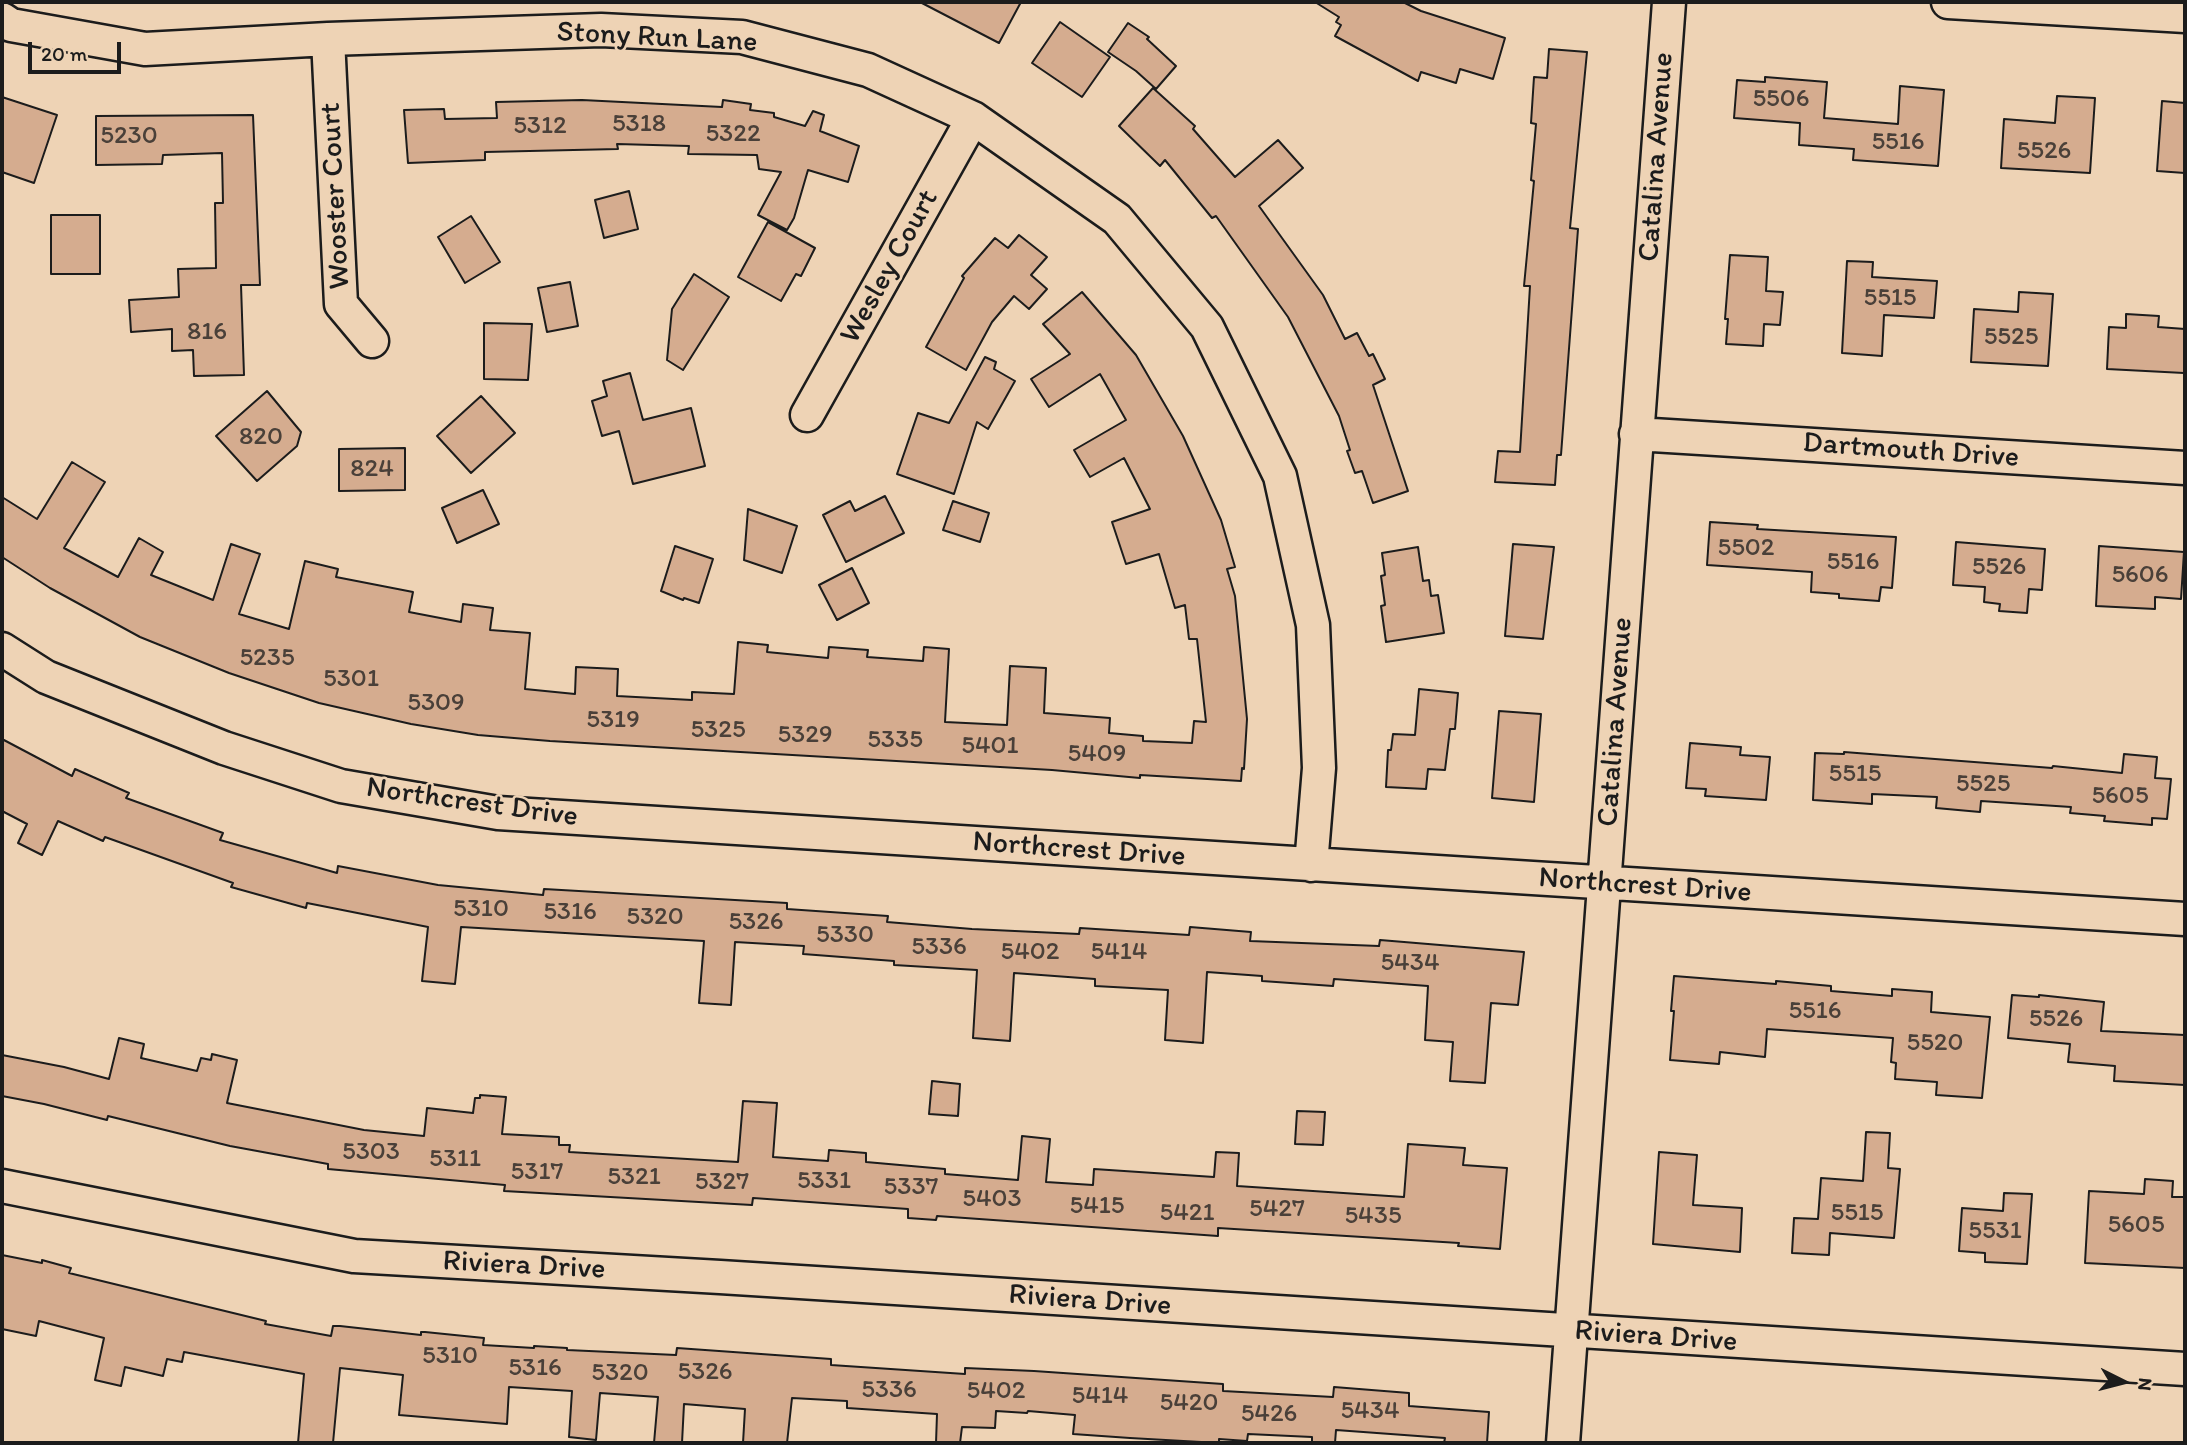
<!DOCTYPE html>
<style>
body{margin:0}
#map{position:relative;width:2187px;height:1445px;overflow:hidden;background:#eed3b5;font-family:Itim,sans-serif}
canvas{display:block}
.frame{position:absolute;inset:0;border:4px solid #1c1c1c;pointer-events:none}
.north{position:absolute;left:2089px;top:1347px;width:70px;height:70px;-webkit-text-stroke:5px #eed3b5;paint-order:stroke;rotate:96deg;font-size:19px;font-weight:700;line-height:28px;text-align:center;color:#1c1c1c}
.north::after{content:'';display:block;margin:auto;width:24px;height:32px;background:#1c1c1c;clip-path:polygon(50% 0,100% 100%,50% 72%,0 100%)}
.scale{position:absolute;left:28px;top:42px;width:93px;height:32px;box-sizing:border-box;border:4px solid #1c1c1c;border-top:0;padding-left:9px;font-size:21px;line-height:24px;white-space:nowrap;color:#1c1c1c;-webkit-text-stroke:5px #eed3b5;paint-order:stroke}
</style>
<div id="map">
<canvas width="2187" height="1445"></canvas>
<div class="frame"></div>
<div class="north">N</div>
<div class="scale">20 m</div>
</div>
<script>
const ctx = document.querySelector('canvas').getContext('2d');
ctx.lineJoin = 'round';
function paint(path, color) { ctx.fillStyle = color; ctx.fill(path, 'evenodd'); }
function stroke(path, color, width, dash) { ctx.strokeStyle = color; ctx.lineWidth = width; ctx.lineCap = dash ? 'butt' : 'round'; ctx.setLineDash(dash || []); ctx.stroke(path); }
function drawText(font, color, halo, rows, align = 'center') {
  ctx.font = font + ' Itim,sans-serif'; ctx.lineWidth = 5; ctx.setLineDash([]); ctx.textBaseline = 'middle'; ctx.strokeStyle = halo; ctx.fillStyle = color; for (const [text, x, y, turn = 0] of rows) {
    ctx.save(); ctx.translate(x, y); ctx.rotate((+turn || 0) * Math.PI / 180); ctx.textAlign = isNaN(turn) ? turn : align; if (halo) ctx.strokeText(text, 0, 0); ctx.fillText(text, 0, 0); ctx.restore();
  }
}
const building = new Path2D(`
 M920,2h101l-22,41z
 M1315,2h88l18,9 84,27 -12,41 -33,-10 -4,14 -35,-11 -3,9 -83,-45 6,-11 -5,-3 3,-5z
 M1060,22l50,35 -28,40 -50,-34z
 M1128,23l21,14 -2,2 29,27 -20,23 -20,-18 -28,-19z
 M1549,49l38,3 -17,176 8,1 -17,226h-4l-2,30 -60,-3 3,-31 22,1 10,-166h-6l10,-105 -3,-1 5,-56 -5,-1 3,-46 13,1z
 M1765,77l62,5 -3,36 74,6 2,-38 44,4 -6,76 -85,-6 1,-11 -55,-4 1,-22 -66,-5 3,-38 28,2z
 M1153,88l42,38 -2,3 42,48 43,-37 25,28 -44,38 64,89 22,44 12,-6 12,23 4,-2 12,25 -12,6 35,106 -35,12 -11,-32 -7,2 -8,-22 3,-1 -11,-34 -51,-99 -72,-101 -4,2 -47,-58 -5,6 -41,-40z
 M2057,96l38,2 -5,75 -89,-5 3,-49 51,4z
 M2,97l55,18 -23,68 -32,-11z
 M582,100l140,7 1,-7 28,4 -1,6 24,3v4l31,9 8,-15 11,4 -4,16 39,15 -11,36 -40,-12 -14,48 -7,12 -29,-15 23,-43 -22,-3 -2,-14 -69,-1 1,-8 -72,-2 1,5 -133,3v8l-77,3 -4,-53 40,-1 1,10 52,-1 -1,-16z
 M2162,101l23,2v70l-28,-2z
 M253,115l7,170h-19l3,90 -50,1 -1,-26 -21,1v-22l-41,3 -2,-32 50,-3 -1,-28 38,-1 -1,-65h8l-1,-50 -59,2 -1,9 -66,1v-49z
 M629,191l9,38 -34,9 -9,-38z
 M51,215h49v59h-49z
 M471,216l29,46 -35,21 -27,-46z
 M768,222l47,26 -14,28 -5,-2 -15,27 -43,-24z
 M1019,235l28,22 -16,18 16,14 -18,20 -15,-13 -22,26 -26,48 -40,-23 38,-69 -2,-2 33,-38 13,10z
 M1730,255l38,2 -2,34 17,1 -3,33 -16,-1 -1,22 -37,-2 2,-25h-3z
 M1847,261l26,1 -1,15 65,4 -3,37 -50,-3 -2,41 -40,-3z
 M694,274l35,23 -46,73 -16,-10 5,-51z
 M570,282l8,44 -31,6 -9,-44z
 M1082,292l54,63 47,81 38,84 14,47 -8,2 8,27 12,123 -3,50 -2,-1 -1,13 -101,-6v3l-88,-8 -502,-29 -72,-6 -67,-11 -92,-21 -90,-30 -89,-36 -90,-49 -48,-31v-60l35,22 35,-57 33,20 -41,66 54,29 21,-39 24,14 -12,23 62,25 18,-56 29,10 -21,60 50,15 16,-68 33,8 -2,8 77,15 -4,20 52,10 2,-18 30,4 -3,22 40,3 -5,56 50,5 1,-27 42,2 -1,27 75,4v-8l42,2 4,-52 30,3 -1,7 61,6 1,-11 39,3 -1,7 56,4 1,-14 25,2 -4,73 62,3 3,-59 36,2 -2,45 66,5 -1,15 34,3v5l49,2 2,-22 12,1 -9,-83h-8l-4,-34 -10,3 -16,-54 -33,10 -14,-42 38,-13 -26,-51 -34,19 -16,-27 52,-30 -26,-46 -51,33 -18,-28 39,-25 -27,-30z
 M2019,292l34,2 -5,72 -77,-4 3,-53 44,3z
 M2126,314l33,2 -1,11 27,2 -1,44 -77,-4 2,-42 17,1z
 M484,323l48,1 -4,56 -44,-1z
 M985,357l11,5 -2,7 21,12 -27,48 -11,-7 -23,72 -57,-20 21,-61 31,10z
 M630,373l13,47 48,-12 14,58 -72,18 -14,-53 -17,5 -10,-35 15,-5 -4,-15z
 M267,391l34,41 -4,14 -40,35 -41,-45z
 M481,396l34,37 -44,40 -34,-37z
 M405,448v42l-66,1v-42z
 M483,490l16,34 -42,19 -15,-35z
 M885,496l19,37 -58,29 -23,-47 27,-14 5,10z
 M953,501l36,12 -9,29 -37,-12z
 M748,509l49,17 -15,47 -38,-13z
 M1710,522l48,3 -1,4 139,8 -4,51 -11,-1 -2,14 -40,-3v-4l-28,-2 1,-20 -105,-7z
 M1956,542l89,7 -3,41 -13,-1 -2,24 -28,-2 1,-7 -16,-2 1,-15 -32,-2z
 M1513,544l41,3 -11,92 -38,-3z
 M675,546l38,13 -14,44 -15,-5 -1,2 -22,-9z
 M2099,546l85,6 -3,47 -26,-2v12l-59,-3z
 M1418,547l5,34 6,-1 2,16 7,-1 6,38 -58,9 -5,-36 4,-1 -4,-29 4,-1 -3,-22z
 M852,568l17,35 -32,17 -18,-35z
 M1419,689l39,4 -3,36h-5l-5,41 -17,-1 -2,20 -40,-2 2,-37h3l2,-16 22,1z
 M1499,711l42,3 -7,88 -42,-4z
 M2,739l70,37 3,-7 54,24 -3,5 97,35 -3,7 117,33 1,-7 100,19 105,10 1,-6 243,14v6l101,7 -1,6 85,7 107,5 1,-6 109,7 1,-8 61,5 -1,9 129,5 1,-6 144,12 -6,53 -27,-2 -6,80 -35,-2 3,-39 -28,-2 3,-54 -94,-7 -1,7 -71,-5v-5l-55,-4 -4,71 -38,-3 3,-50 -73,-4v-7l-81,-6 -4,68 -37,-3 4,-68 -83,-5v-4l-91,-7 1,-8 -69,-4 -4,63 -32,-2 5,-62 -243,-14 -6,57 -33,-3 6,-54 -121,-24 -1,5 -75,-21 2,-4 -128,-46 -2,4 -45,-20 -16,34 -24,-12 9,-19 -25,-13z
 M1690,743l51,4 -1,8 30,2 -4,43 -61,-4 1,-7 -20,-1z
 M1844,752l208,16 1,-2 69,7 2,-19 33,3 -2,21 16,1 -4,40 -15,-1v7l-48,-4 1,-5 -35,-3 1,-6 -90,-6 -1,11 -44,-4 1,-11 -65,-3v10l-59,-4 2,-47 29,1z
 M1674,976l102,8v-3l55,5v5l61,5v-7l40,3 -1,20 59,5 -8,81 -46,-3 1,-13 -42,-3 1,-16 -5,-1 2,-24 -126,-9 -2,28 -45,-5 -1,12 -49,-4 4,-49h-3z
 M2012,995l27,2v-2l65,7 -3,29 84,4v50l-71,-4 1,-15 -47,-4 2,-18 -62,-6z
 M119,1038l25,6 -3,14 56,13 4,-13 10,2 1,-6 25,6 -10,43 137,27 60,6 3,-28 46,5 2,-15h5v-3l26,2 -4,37 57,3v8h11l-1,7 169,10 5,-61 34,2 -4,54 55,4 1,-11 37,3v9l79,7v5l73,6 4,-44 28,3 -4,43 47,3 1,-16 120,8 2,-25 23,1 -2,33 167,11 4,-53 57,4 -2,17 44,3 -7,81 -42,-3 1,-3 -241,-15v8l-281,-20 -1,4 -28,-2v-9l-155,-11 -1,7 -248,-14 1,-6 -177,-16v-5l-98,-18 -122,-30 -1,4 -63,-16 -42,-8v-41l62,12 45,12z
 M932,1081l28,3 -2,32 -29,-2z
 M1297,1111l28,1 -2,33 -28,-1z
 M1866,1132l24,1 -2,35 12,1 -6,69 -64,-5 -1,22 -37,-2 2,-35 24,1 3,-41 42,3z
 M1659,1152l38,3 -4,50 49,3 -2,44 -87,-8z
 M2145,1179l28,2 -1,16h13v71l-100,-5 4,-72 55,3z
 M2004,1193l28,1 -5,70 -42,-2v-9l-26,-2 3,-43 41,3z
 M2,1255l40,8v-3l29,8 -2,5 197,48 -1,3 66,12 2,-10h7l81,9v-3h4l59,6 -1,7 51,3v-2l33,2v2l109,5 1,-7 154,11v6l134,9v-6l69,3 189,13v7l110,6 1,-10 75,6v13l80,6 -2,31h-43l1,-5 -109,-8 -1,13h-23v-6l-64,-3 -1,7 -28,-2v4l-89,-5 -57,-4 2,-19 -47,-4 -1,2 -31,-2 -1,17 -33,-1 -2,16h-24l1,-29 -90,-6v-7l-55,-3 -5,45h-44l2,-34 -61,-5 -2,39h-28l4,-46 -58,-4 -4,47 -27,-3 3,-46 -63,-4 -2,37 -108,-9 4,-40 -63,-7 -7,75h-35l6,-69 -120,-22 -2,10 -15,-3 -4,17 -38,-9 -4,19 -26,-6 9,-42 -65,-17 -3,15 -34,-7z`);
const minor = new Path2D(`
 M1948,2l237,14
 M2,19l9,6 134,24 183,-10 273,-9 141,7 126,33 105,48 144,101 90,108 73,149 33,149 6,143 -8,97
 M328,39l13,265 31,37
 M807,415l166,-297
 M1636,434l549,34
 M2,649l44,28 178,71 117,38 157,27 1687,106
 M2,1186l352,70 366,21 1465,92
 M1563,1443l106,-1441`);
const numberNames = [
 ["5506",1781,99],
 ["5318",639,124],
 ["5312",540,126],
 ["5322",733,134],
 ["5230",129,136],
 ["5516",1898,142],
 ["5526",2044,151],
 ["5515",1890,298],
 ["816",207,332],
 ["5525",2011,337],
 ["820",261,437],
 ["824",372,469],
 ["5502",1746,548],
 ["5516",1853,562],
 ["5526",1999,567],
 ["5606",2140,575],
 ["5235",267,658],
 ["5301",351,679],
 ["5309",436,703],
 ["5319",613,720],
 ["5325",718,730],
 ["5329",805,735],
 ["5335",895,740],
 ["5401",990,746],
 ["5409",1097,754],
 ["5515",1855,774],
 ["5525",1983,784],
 ["5605",2120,796],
 ["5310",481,909],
 ["5316",570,912],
 ["5320",655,917],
 ["5326",756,922],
 ["5330",845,935],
 ["5336",939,947],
 ["5402",1030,952],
 ["5414",1119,952],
 ["5434",1410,963],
 ["5516",1815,1011],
 ["5526",2056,1019],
 ["5520",1935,1043],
 ["5303",371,1152],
 ["5311",455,1159],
 ["5317",537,1172],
 ["5321",634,1177],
 ["5331",824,1181],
 ["5327",722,1182],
 ["5337",911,1187],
 ["5403",992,1199],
 ["5415",1097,1206],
 ["5427",1277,1209],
 ["5421",1187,1213],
 ["5515",1857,1213],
 ["5435",1373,1216],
 ["5605",2136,1225],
 ["5531",1995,1231],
 ["5310",450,1356],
 ["5316",535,1368],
 ["5326",705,1372],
 ["5320",620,1373],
 ["5336",889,1390],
 ["5402",996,1391],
 ["5414",1100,1396],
 ["5420",1189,1403],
 ["5434",1370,1411],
 ["5426",1269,1414]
];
const streetNames = [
 ["Stony Run Lane",657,38,3],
 ["Catalina Avenue",1657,157,-86],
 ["Wooster Court",336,196,-93],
 ["Wesley Court",890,267,-61],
 ["Dartmouth Drive",1911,451,4],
 ["Catalina Avenue",1616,722,-86],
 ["Northcrest Drive",472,803,8],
 ["Northcrest Drive",1079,850,4],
 ["Northcrest Drive",1645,886,4],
 ["Riviera Drive",524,1266,3],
 ["Riviera Drive",1090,1301,4],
 ["Riviera Drive",1656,1337,4]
];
paint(building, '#d5ac8f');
stroke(building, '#1c1c1c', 2);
stroke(minor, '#1c1c1c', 37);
stroke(minor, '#eed3b5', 32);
drawText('26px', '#4a4039', null, numberNames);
drawText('30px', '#1c1c1c', '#eed3b5', streetNames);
</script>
